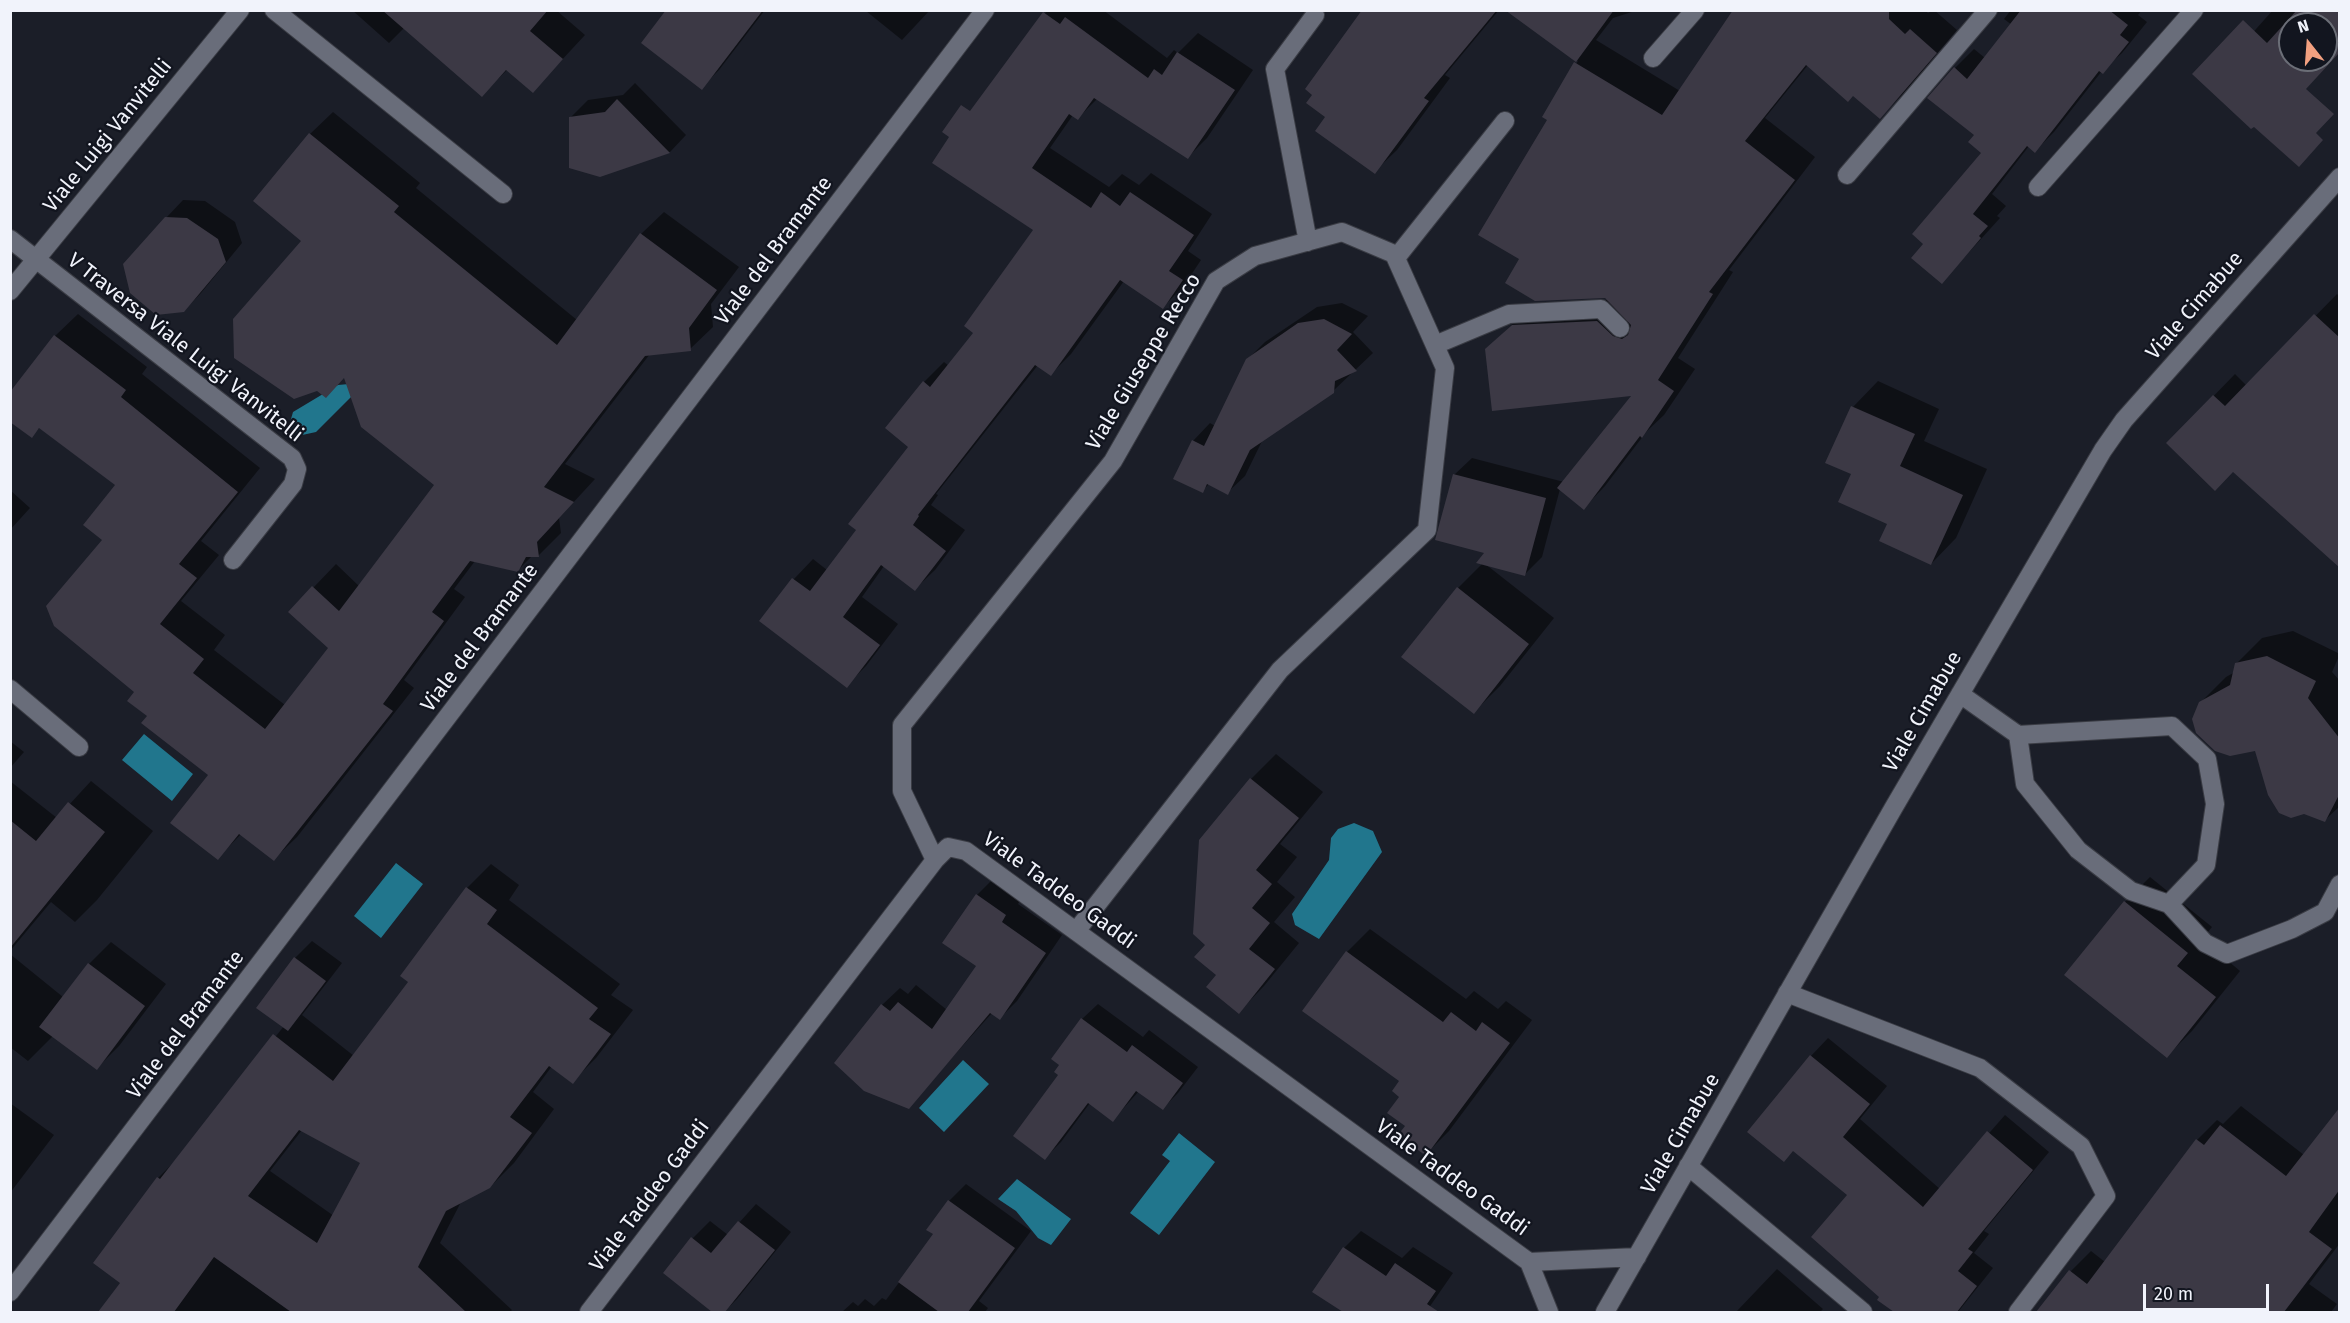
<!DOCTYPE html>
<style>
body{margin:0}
#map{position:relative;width:2350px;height:1323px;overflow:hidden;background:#1b1e28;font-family:"Fira Sans",sans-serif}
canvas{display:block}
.frame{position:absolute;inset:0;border:12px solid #f1f3fb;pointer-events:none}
.north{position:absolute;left:2278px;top:12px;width:60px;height:60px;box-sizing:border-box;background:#12151f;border:2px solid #6b6e77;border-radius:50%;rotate:343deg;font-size:16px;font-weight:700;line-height:24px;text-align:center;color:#f1f3fb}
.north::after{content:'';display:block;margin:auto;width:21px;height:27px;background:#f2a080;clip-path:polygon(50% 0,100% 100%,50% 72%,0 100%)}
.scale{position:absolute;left:2143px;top:1284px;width:126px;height:27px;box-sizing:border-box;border:3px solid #f1f3fb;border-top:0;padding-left:8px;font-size:18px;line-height:21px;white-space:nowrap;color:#f1f3fb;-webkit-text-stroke:4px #12151f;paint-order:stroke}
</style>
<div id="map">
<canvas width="2350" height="1323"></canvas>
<div class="frame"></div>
<div class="north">N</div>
<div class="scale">20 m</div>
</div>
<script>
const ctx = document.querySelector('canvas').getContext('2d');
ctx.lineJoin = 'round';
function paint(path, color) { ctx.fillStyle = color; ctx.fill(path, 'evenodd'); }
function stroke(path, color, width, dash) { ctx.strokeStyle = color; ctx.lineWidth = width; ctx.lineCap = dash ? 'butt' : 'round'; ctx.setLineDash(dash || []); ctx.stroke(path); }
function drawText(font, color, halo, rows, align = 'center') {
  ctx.font = font + ' "Fira Sans",sans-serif'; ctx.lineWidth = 4.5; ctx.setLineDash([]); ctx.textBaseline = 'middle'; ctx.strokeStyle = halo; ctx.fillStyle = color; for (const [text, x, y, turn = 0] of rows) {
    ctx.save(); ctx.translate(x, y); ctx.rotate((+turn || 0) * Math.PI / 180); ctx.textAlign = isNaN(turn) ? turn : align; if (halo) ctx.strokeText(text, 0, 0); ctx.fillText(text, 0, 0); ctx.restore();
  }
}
const water = new Path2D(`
 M349,384l2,13 -35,35 -23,5 -4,-11 4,-14 45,-27z
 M144,734l49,40 -21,27 -50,-41z
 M1354,823l19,8 9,21 -63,87 -24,-14 -3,-11 37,-54 2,-22 7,-9z
 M396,863l27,21 -42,54 -27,-22z
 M963,1060l26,24 -45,48 -25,-24z
 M1179,1133l36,29 -56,73 -29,-22 40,-52 -8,-6z
 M1017,1179l54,40 -20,26 -13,-7 -22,-27 -18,-12z`);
const shadow = new Path2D(`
 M352,10h204l29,25 -52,56 -26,-21 -25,25 -78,-67 -15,15z
 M668,10h97l-46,60 -18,18z
 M930,10l-28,30 -36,-29v-1z
 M1047,10h56l64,48 7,-8 4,3 20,-20 55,37 -46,68 -19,19 -90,-59 -20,20 -5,-3 -23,33 59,39 13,-13 17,11 12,-12 61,41 -24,37 13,9 -18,27 -20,20 -39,-26 -53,73 -20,20 -13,-9 -102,129 2,1 -7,10 34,25 -30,40 -20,19 -31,-23 -22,31 36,27 -32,42 -20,20 -85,-65 33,-42 19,-20 14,11 31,-40 52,-83 -23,-19 37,-46 20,-20 5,4 26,-33 60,-103 -82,-55z
 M1365,10h134l-54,65 5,3 -53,72 -23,22 -47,-55z
 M1567,10h71l-25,8 -17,22 84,51 55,-81h190l3,3 6,-3 23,20 -55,65 -22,22 -27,-23 -45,-29 -43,53 50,39 -86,113 4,2 -55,86 17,11 -31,46 -17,16 -42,55 -21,22 -24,-19 -18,68 -17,17 -41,-11 70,55 -54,68 -26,26 -16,-124 25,-25 4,-11 -33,-77 18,-17 92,24 70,-88 -147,-45 45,-44 77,-5 -88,-41 28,-139 -5,-3 34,-56 -31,-22z
 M2011,10h131l-4,5 9,7 -25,31 -20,18 -48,61 -19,19 -6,-5 -37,48 14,12 -9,10 3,2 -58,64 -16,-38 57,-92 -28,-84 19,-19 11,9 27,-33 -8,-6z
 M2273,10h67v42l-32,34 -60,-48zM2290,24h36v36h-36z
 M635,83l51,52 -16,17 -70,24 -30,-58 18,-18 35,-5z
 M333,112l87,71 -4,5 161,132 64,-86 23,-22 75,55 -28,37 2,23 -23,22 -40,5 -85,110 30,15 -36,39 2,15 -23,23h-6l-15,15 -42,-10 -21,28 11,8 -61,83 10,8 -117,149 -23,22 -32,-26 -24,25 -8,-84 -61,-58 -13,-24 -32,-152 13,-55 -77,-58 -9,9 24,-100 23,-22 69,53 -5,7 118,94 -59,73 18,14 -38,46 44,34 -11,15 71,55 45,-57 -40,-36 46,-48 24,23 76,-102 -133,-244 -48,-40 55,-67z
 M183,200l22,1 30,21 7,21 -41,50 -17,18 -18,-93z
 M2337,294l3,3v247l-107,-74 -65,-27 67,-69 12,12z
 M1342,303l26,13 -15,16 20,21 -40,38 -70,48 -18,37 -18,17 -18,-9 -7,7 -9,-50 17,-18 5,3 32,-66 18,-18 52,-35z
 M1878,381l61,28 -15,32 63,28 -31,69 -25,26 -78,-90 -26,-12 26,-55z
 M10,490l20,18 -20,22z
 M2293,631l47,23 -8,18 8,9v125l-15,14 -69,-70 -56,-47 26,-26 9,-5 2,-9 25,-25z
 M10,741l14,11 -14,16z
 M1276,754l47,38 -43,52 17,13 -20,25 18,15 -21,25 25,21 -35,43 -25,26 -21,-37 -11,-30 44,-166z
 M10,781l47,37 34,-37 62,50 -56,69 -22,22 -24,-20 -41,49z
 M491,864l28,21 -10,15 111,84 -9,11 22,15 -37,48 -24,24 -20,-16 -19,26 21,17 -40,54 -24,24 -29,15 -21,41 72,67 -2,2h-179l-4,-3 -3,3h-224l22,-30 36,-104 23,-23 103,-129 11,-68 17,-17 30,22 -40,52 52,41 56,-74 -8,-6 65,-88zM302,1130l60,33 -28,53 -64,-45z
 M2150,877l62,50 -10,12 38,32 -48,60 -25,25 -42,-154z
 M994,878l28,19 -4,7 44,31 -45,66 -17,17 -8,-5 -84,94 -72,-44 46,-58 18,-17 8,6 8,-9 31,25 31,-44 -1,-71z
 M1370,929l96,70 8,-8 24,18 8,-8 26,19 -83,111 -23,23 -18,-28 -6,-29 -1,-16 -96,-70 42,-59z
 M111,942l55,42 -47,62 -22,22 -44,-32 -25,25 -18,-14v-93l53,43 26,-33z
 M1098,1004l45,33 6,-7 49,37 -20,26 -15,15 -24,-17 -26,29 -23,-17 -29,39 -16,16 15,-84 22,-55z
 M1828,1038l59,48 -27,33 80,70 65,-74 44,37 -65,79 5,3 -15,19 19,15 -35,44h-61l-18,-13 2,-2 -31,-102 -56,-45 -45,-18 62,-76z
 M10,1103l44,32 -44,58z
 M2241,1106l63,49 36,-46v134l-31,41 28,20 -6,8h-293l33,-41 20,-20 14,11 92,-122 20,-20 6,4z
 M966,1184l65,47 -52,70 9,7 -3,4h-143l11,-10 5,4 7,-7 9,7 8,-8 4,2 49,-66 -7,-4 21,-29z
 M756,1204l35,28 -54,67 -13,13h-10l-49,-39 28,-35 17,-17 18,14z
 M1361,1231l41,27 11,-11 40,26 -27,39h-81l-30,-20 29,-44z
 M1777,1269l46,40 -3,3h-84z`);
const building = new Path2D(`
 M382,10h166l-18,21 33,28 -30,34 -27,-23 -24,27z
 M666,10h97l-61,80 -61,-47z
 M1362,10h135l-73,88 5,3 -54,73 -60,-43 10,-14 -19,-14 6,-8 -7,-6z
 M1505,10h109l-38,52z
 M1733,10h156v9l16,15 5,-5 27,24 -57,66 -27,-23 -5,6 -42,-37 -61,76 50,39 -86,112 4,2 -55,86 16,11 -32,47 -2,-2 -56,74 -27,-22 74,-92 -139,15 -7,-62 27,-24 85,-4 16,15 9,3 6,-4 3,-10 -26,-27 -70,3 -30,-18 14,-24 -41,-24 69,-115 -5,-3 32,-55 88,53z
 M2021,10h88l19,15 -8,10 9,7 -26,32 -4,-3 -64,82 -8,-7 -54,68 15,12 -9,10 2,2 -39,46 -31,-26 12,-14 -11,-10 69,-81 -13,-11 6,-7 -47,-37 27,-31 13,12z
 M2297,10h43v42l-34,37 28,25 -18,19 7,7 -24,27 -45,-40 -3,2 -59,-55 51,-54 24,23zM2290,24h36v36h-36z
 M1043,12l17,12 5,-7 83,61 6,-9 8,6 15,-23 58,38 -47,69 -94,-61 -16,22 -9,-6 -37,54 59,40 10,-16 19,14 10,-14 64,43 -25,36 14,9 -20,29 -43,-29 -69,96 -16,-11 -117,150 1,1 -6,9 33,26 -31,40 -34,-26 -38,52 37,28 -33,43 -88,-67 33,-43 18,13 46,-61 -8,-6 60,-77 -23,-19 38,-47 7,6 43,-54 -9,-7 69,-96 -101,-67 17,-26 -7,-5 19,-27 9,6z
 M617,99l53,54 -70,24 -31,-9v-51l36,-5z
 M309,133l90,73 -5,6 163,133 83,-112 77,57 -28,38 2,23 -46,5 -101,131 30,15 -37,40 2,15h-13l-8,15 -48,-11 -38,51 12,9 -61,83 10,7 -119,150 -35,-27 -21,26 -48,-37 38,-48 -67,-52 6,-7 -20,-15 7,-9 -80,-66 -8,-20 56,-66 -19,-15 32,-40 -76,-57 -7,10 -22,-16v-30l44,-57 72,55 -5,7 117,95 -59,72 18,14 -37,46 44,35 -11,14 72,56 63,-81 -40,-36 24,-26 27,25 95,-126 -73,-58 -17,-49 -18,20 -9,-7 -23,8 -60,-41 -1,-39 68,-78 -48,-40z
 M165,217l22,1 31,21 8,23 -42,50 -28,3 -26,-22 -7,-29z
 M2314,314l26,24v230l-107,-96 -18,19 -49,-48 47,-48 12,11z
 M1324,319l28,15 -15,16 20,21 -22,10 -1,12 -84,57 -22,45 -21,-11 -4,9 -30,-14 19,-39 12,6 42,-87 52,-36z
 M1851,406l64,28 -15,32 63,29 -32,70 -52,-24 8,-17 -49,-22 13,-28 -26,-11z
 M1453,474l93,24 -21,78 -49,-13 8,-10 -49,-13z
 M1457,587l72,57 -55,70 -73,-57z
 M2267,656l49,25 -8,17 32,41v54l-15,29 -21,-8 -13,4 -12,-5 -11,-18 -13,-44 -25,5 -15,-5 -19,-18 -4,-14 7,-17 31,-17 5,-22z
 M1250,778l49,40 -43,52 16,14 -20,24 18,15 -21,26 26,20 -36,45 -33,-27 10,-12 -22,-18 11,-12 -12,-11 6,-94z
 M68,802l37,30 -95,116v-128l26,21z
 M466,887l31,23 -10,14 111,84 -9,11 22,15 -38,50 -24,-18 -39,51 22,16 -42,55 -44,23 -28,56 48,45h-175l-77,-55 -40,55h-76l22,-29 -27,-20 64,-86 3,2 113,-145 60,47 75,-99 -8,-6zM299,1130l61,33 -43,80 -69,-47z
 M976,894l30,21 -4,7 44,31 -46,67 -10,-7 -81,96 -45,-18 -30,-28 47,-59 9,7 8,-9 34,27 44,-63 -34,-23z
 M2124,901l64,52 -11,13 39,31 -49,61 -103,-83z
 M1346,951l97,71 8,-10 25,19 6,-9 28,21 -84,113 -28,-21 7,-9 -18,-13 12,-16 -7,-6 7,-10 -97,-70z
 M294,957l32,24 -38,50 -32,-23z
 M88,963l57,43 -48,64 -58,-43z
 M1081,1018l46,34 5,-7 51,38 -20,27 -27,-19 -23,31 -25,-19 -43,57 -32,-24 45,-61 -4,-3 5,-7 -8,-6z
 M1810,1055l60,49 -27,33 80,70 64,-76 46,39 -65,79 5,3 -15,19 19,15 -20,26h-63l-17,-12 2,-3 -68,-60 36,-42 -54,-44 -9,11 -37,-30z
 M2340,1107v82l-31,43 23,17 -48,63h-248l33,-42 18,14 109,-145 8,6 16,-20 66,51z
 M948,1200l67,48 -47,64h-29l-41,-30 35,-48 -7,-4z
 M738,1221l37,29 -50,62h-13l-49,-39 28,-36 20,16z
 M1343,1247l43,29 9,-13 41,28 -9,13 12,8h-96l-31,-20z`);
const minor = new Path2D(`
 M274,10l229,184
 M1653,58l42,-48
 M1847,175l141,-165
 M2038,187l156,-177
 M10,239l282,219 5,11 -4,15 -60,76
 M1308,242l-33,-173 40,-54
 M1396,258l109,-137
 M10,291l230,-281
 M1435,345l74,-31 92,-5 19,19
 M10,689l69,58
 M1960,694l58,41 7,49 53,66 53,41 38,13 36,39 22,11 65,-25 33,-17 15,-28
 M2018,735l154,-9 35,33 8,45 -9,61 -37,39
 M935,860l-33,-69v-66l211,-264 103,-180 39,-25 87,-24 52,22 51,114 -18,162 -147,140 -203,260
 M1787,993l193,75 101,78 25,50 -88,116
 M1688,1166l175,146
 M1529,1262l20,50
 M10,1292l975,-1282
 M589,1312l346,-452 13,-13 18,4 563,411 108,-5
 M1605,1312l289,-505 209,-357 21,-30 216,-243`);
const streetNames = [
 ["Viale Luigi Vanvitelli",108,136,-51],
 ["Viale del Bramante",774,251,-53],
 ["Viale Cimabue",2195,306,-49],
 ["V Traversa Viale Luigi Vanvitelli",185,348,38],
 ["Viale Giuseppe Recco",1144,362,-59],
 ["Viale del Bramante",480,638,-53],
 ["Viale Cimabue",1923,712,-60],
 ["Viale Taddeo Gaddi",1059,891,36],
 ["Viale del Bramante",186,1025,-53],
 ["Viale Cimabue",1681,1134,-60],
 ["Viale Taddeo Gaddi",1452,1178,36],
 ["Viale Taddeo Gaddi",650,1196,-53]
];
paint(water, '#21768d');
paint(shadow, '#0007');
paint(building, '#3c3945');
stroke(minor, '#3a3c44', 20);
stroke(minor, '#696d7a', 18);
drawText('21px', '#f1f3fb', '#12151f', streetNames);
</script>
